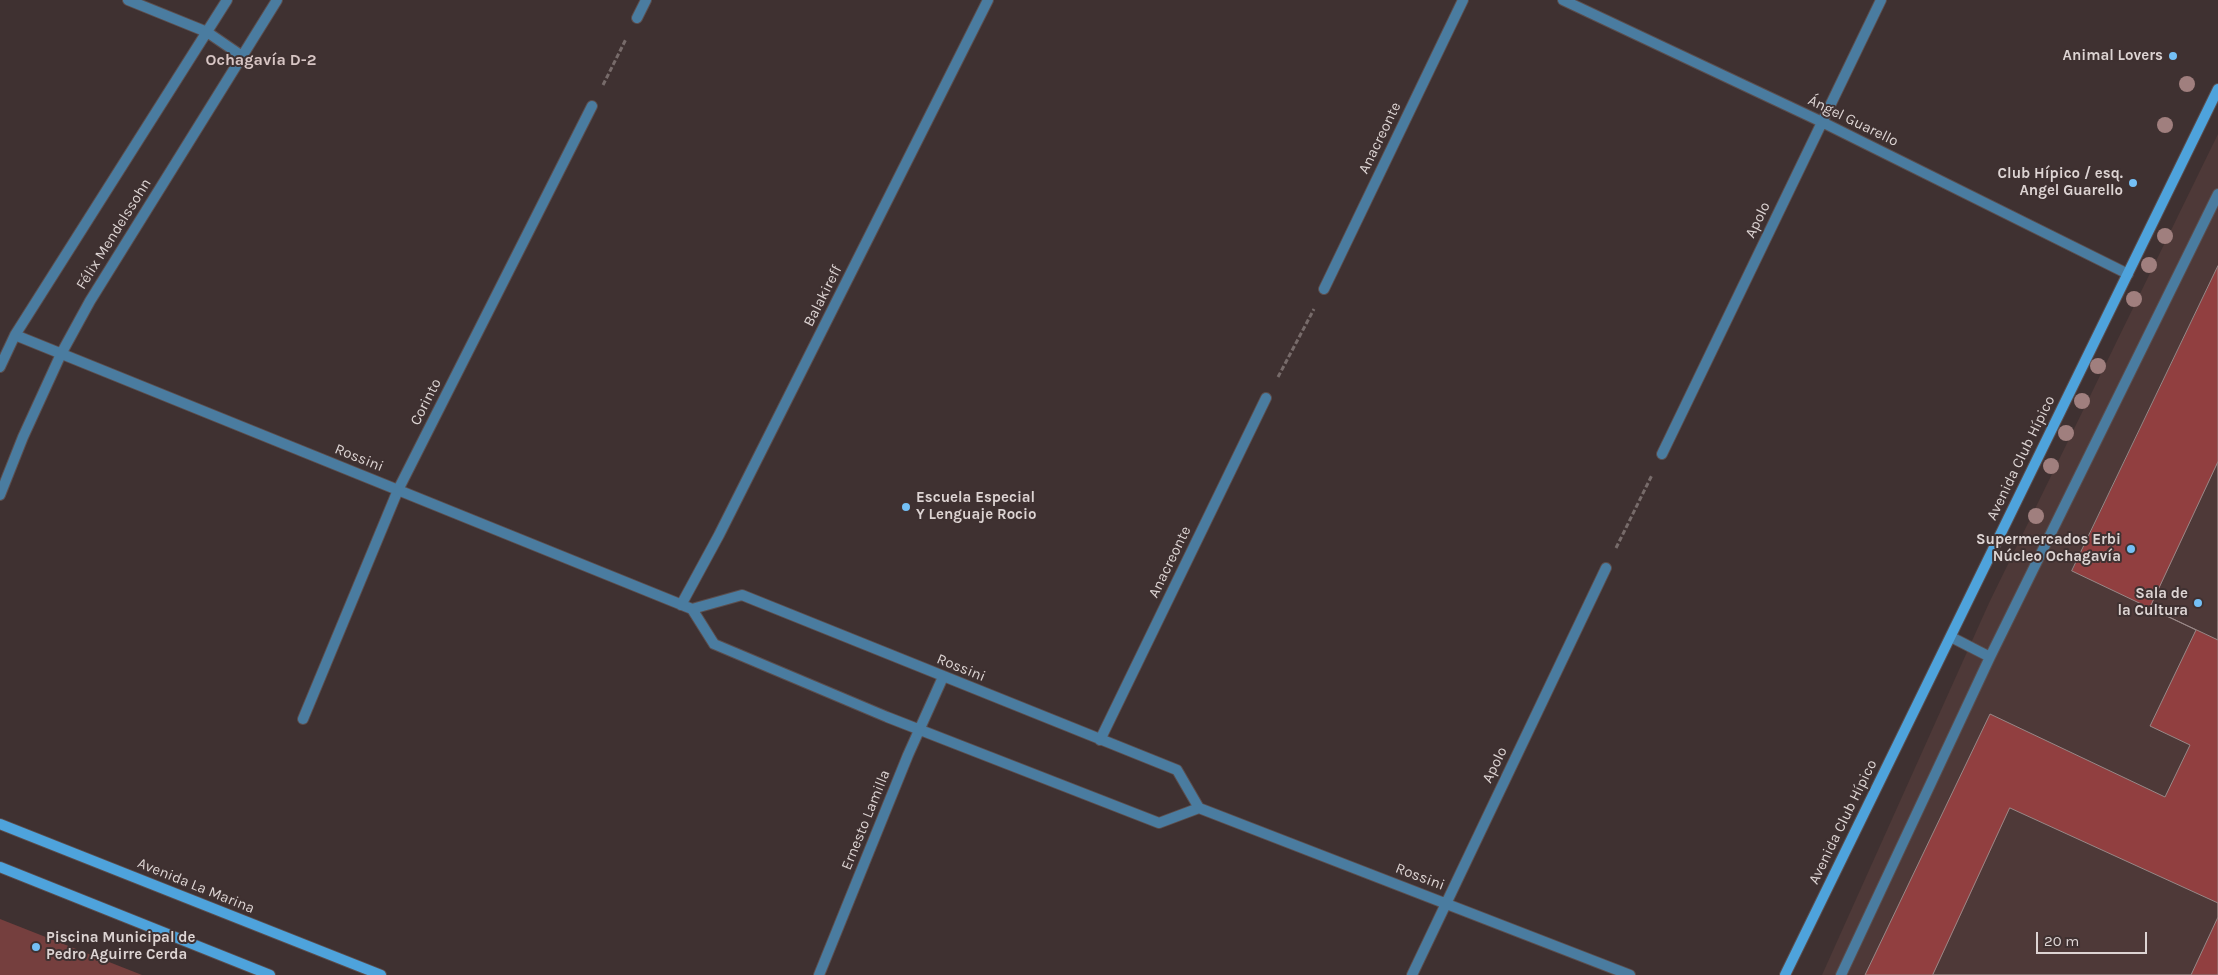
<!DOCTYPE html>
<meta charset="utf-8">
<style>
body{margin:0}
#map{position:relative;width:2218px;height:975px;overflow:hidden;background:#3f3131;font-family:Karla,sans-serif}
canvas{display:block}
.scale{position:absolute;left:2036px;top:932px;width:111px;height:22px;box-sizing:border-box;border:2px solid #ddd4d3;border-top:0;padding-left:6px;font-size:15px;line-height:18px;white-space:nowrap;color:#ddd4d3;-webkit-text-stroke:4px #3f3131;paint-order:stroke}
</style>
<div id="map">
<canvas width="2218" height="975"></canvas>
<div class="scale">20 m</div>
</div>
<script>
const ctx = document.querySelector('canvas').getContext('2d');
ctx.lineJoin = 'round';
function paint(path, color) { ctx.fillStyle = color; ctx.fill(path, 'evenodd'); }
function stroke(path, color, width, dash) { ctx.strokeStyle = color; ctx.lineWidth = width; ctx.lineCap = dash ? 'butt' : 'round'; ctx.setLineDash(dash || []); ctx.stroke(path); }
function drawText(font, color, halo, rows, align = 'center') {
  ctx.font = font + ' Karla,sans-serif'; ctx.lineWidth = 4; ctx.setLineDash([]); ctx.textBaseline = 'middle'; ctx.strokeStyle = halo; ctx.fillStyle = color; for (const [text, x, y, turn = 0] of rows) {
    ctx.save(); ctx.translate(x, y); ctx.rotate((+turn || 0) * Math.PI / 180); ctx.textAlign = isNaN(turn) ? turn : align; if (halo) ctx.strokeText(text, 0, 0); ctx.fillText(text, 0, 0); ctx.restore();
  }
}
const built = new Path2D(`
 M2218,134v841h-396l167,-372z`);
const green = new Path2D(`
 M0,919l142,56h-142z`);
const building = new Path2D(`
 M2218,266v709h-353l125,-261 175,83 25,-52 -40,-19 46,-96 -124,-59z
 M2218,462v178l-68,-32z
 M2010,808l208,95v14l-27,58h-258z`);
const path = new Path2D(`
 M603,85l23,-46
 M1278,377l36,-68
 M1616,548l36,-73`);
const lane = new Path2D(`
 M1951,637l39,20
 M1841,975l149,-318 228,-463`);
const street = new Path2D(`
 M128,0l79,32 35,24
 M1563,0l259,122 306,152
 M637,18l9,-18
 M1324,289l139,-289
 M15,335l677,274 22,35 173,73 272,106 40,-15
 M0,367l15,-32 212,-335
 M1662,454l219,-454
 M0,495l23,-58 38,-83 29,-53 187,-301
 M681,605l38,-70 269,-535
 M692,609l50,-14 435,175 22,38 431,167
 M303,719l95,-229 194,-384
 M1100,740l166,-342
 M819,975l89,-220 35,-78
 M1412,975l194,-407`);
const secondary = new Path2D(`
 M0,824l381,151
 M0,867l270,108
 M1785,975l433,-886`);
const trees = [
 [2187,84],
 [2165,125],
 [2165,236],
 [2149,265],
 [2134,299],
 [2098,366],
 [2082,401],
 [2066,433],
 [2051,466],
 [2036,516]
];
const markers = [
 [2173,56,5,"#74c0f6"],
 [2133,183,5,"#74c0f6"],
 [906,507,5,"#74c0f6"],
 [2131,549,5,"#74c0f6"],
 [2198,603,5,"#74c0f6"],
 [36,947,5,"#74c0f6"]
];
const poiNames = [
 ["Animal Lovers",2163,56],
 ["Club Hípico / esq.",2123,174],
 ["Angel Guarello",2123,191],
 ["Escuela Especial",916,498,"left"],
 ["Y Lenguaje Rocio",916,515,"left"],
 ["Supermercados Erbi",2121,540],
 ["Núcleo Ochagavía",2121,557],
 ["Sala de",2188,594],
 ["la Cultura",2188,611],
 ["Piscina Municipal de",46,938,"left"],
 ["Pedro Aguirre Cerda",46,955,"left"]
];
const streetNames = [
 ["Ángel Guarello",1853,121,26],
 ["Anacreonte",1380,138,-64],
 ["Apolo",1758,220,-64],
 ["Félix Mendelssohn",114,234,-58],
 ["Balakireff",823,296,-63],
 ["Corinto",426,402,-63],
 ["Rossini",359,458,22],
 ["Avenida Club Hípico",2021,458,-64],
 ["Anacreonte",1170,562,-64],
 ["Rossini",961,668,22],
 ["Apolo",1495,765,-64],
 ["Ernesto Lamilla",866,820,-68],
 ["Avenida Club Hípico",1843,822,-64],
 ["Rossini",1420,877,21],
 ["Avenida La Marina",196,886,22]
];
const neighbourhoodNames = [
 ["Ochagavía D-2",261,60]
];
paint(built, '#4e3938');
paint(green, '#753f3e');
paint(building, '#913f40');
stroke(building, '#988887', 1);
stroke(lane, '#5b4e4e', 12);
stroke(street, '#5b4e4e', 12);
stroke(secondary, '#5b4e4e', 12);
stroke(path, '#776b6a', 3, [5, 2.5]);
stroke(lane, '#4a7ca0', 10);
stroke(street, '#4a7ca0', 10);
stroke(secondary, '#4ea3dc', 10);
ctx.fillStyle = '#a07f7e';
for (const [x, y] of trees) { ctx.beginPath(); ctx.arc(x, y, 8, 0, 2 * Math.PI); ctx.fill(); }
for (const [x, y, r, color] of markers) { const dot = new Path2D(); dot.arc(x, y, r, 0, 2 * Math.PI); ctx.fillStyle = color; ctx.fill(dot); stroke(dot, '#3f3131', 2); }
drawText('bold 15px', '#ddd4d3', '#3f3131', poiNames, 'right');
drawText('15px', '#ddd4d3', '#3f3131', streetNames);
drawText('bold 16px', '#d7c5c4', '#3f3131', neighbourhoodNames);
</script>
